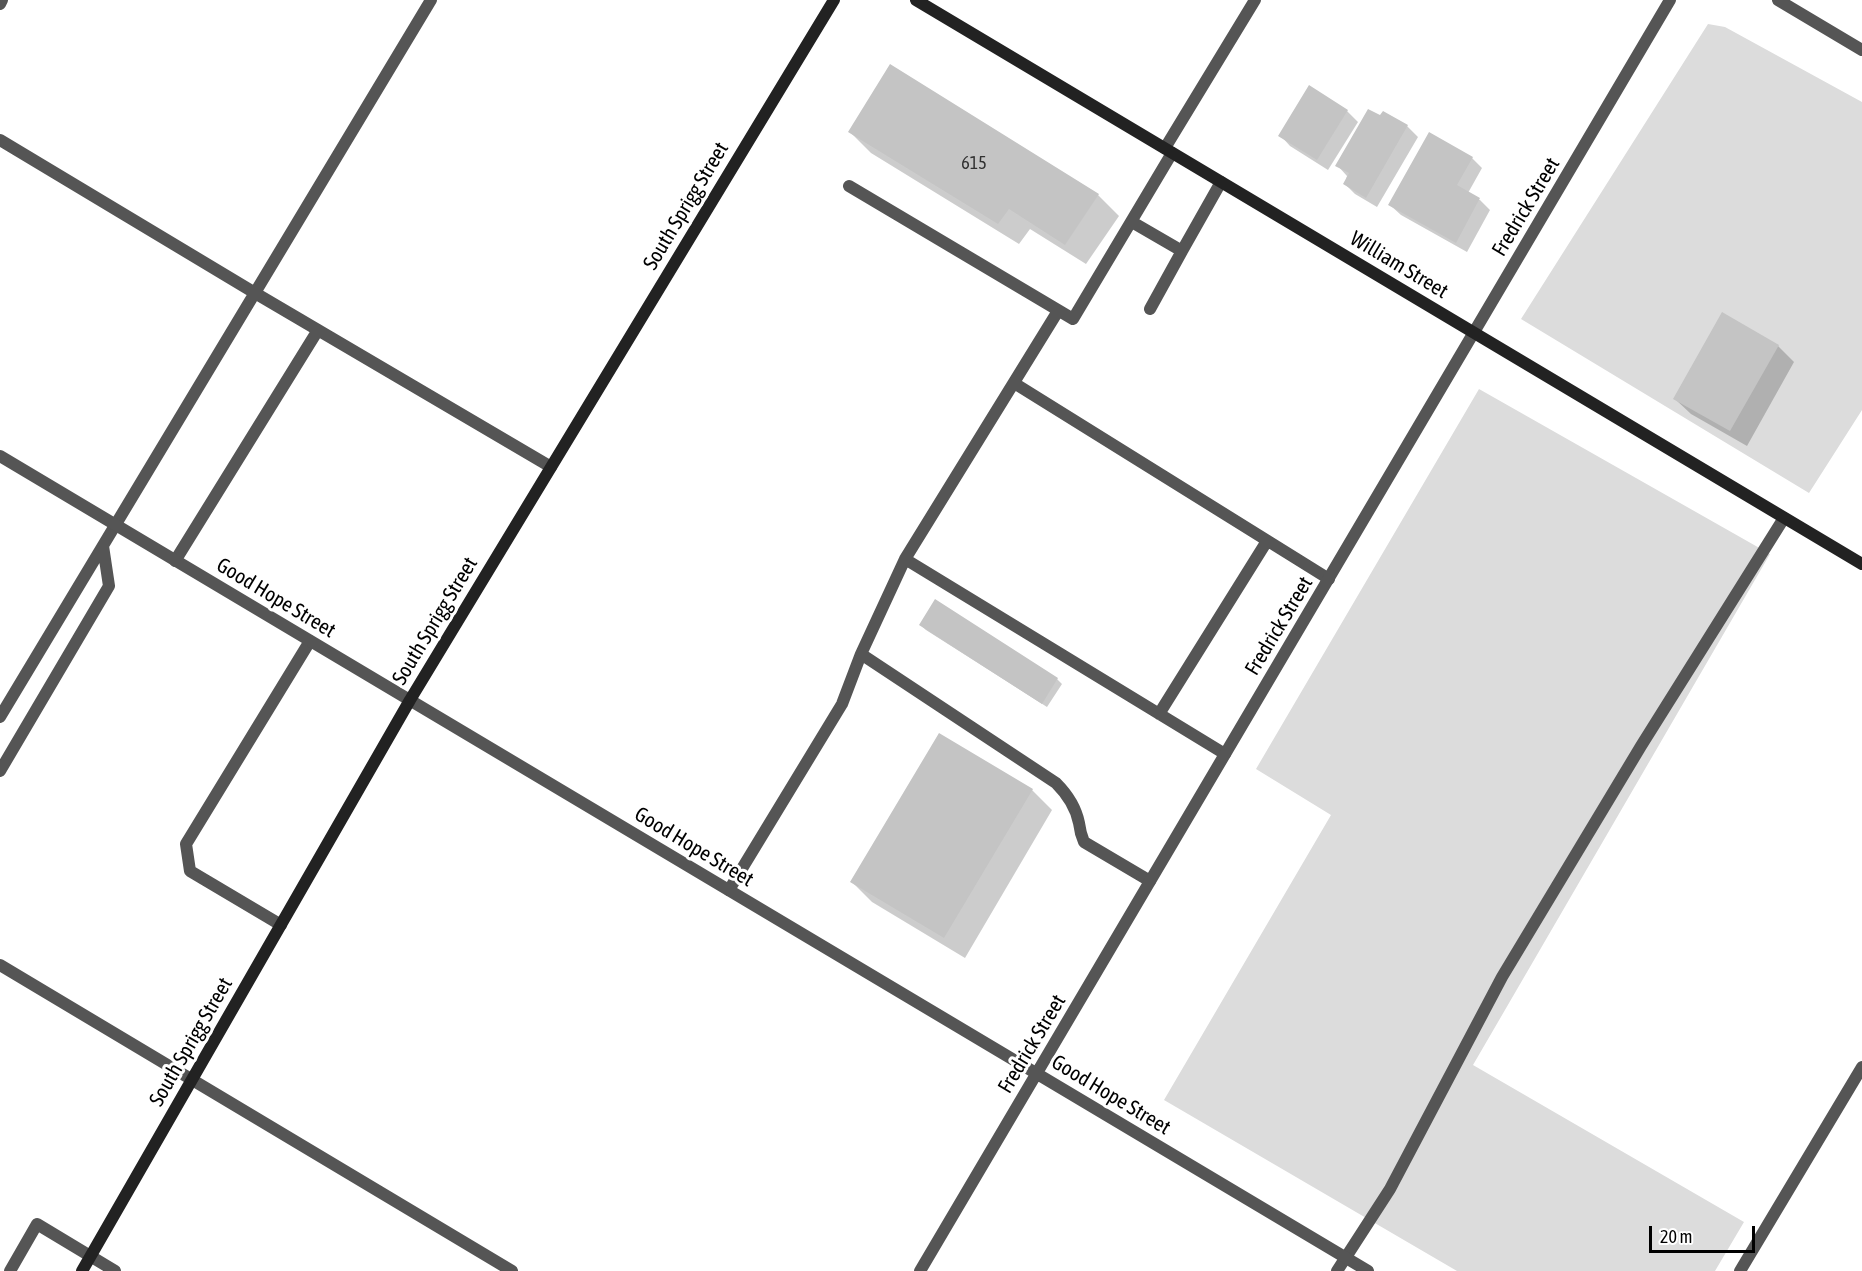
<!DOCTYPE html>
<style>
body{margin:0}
#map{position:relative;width:1862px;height:1271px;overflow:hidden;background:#fff;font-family:"Asap Condensed",sans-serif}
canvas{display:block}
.scale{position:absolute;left:1649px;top:1226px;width:106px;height:27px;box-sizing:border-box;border:3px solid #000;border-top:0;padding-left:8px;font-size:18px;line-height:21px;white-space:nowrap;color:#000;-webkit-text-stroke:4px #fff;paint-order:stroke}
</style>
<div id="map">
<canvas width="1862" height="1271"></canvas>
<div class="scale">20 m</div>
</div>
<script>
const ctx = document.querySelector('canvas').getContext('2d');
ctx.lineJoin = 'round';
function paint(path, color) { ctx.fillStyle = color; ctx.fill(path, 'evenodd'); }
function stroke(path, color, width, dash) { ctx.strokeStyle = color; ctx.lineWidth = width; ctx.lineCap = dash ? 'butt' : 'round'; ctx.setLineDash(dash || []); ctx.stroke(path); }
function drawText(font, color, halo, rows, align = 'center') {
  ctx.font = font + ' "Asap Condensed",sans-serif'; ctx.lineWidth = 6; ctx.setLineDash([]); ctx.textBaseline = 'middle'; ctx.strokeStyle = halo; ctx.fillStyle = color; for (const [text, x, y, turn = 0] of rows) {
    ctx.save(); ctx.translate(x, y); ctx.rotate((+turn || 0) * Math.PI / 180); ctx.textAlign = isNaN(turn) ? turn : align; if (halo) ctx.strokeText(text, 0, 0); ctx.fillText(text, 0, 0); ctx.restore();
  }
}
const green = new Path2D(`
 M1708,24l17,3 137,75v308l-53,83 -288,-174z
 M1479,389l291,165 -297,511 271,157 -29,49h-258l-293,-171 167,-285 -75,-46z`);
const shadow = new Path2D(`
 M891,66l207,129 21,21 -33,48 -56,-35 -11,15 -148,-91 -21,-21z
 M1310,87l37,24 11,11 -30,48 -38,-24 -10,-11z
 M1407,126l11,11 -41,70 -22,-13 -10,-10 2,-8 -10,-11z
 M1472,158l10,10 -14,25 12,7 10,10 -23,42 -66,-37 -11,-10z
 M1778,346l16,16 -47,84 -56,-32 -16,-15z
 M921,625l136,54 5,5 -15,23 -121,-77z
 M1032,790l20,20 -87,148 -93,-56 -20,-20z`);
const building = new Path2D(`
 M890,64l209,130 -34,51 -56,-36 -11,15 -150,-92z
 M1309,85l39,25 -31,50 -39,-24z
 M1368,109l12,6 3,-4 25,14 -42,73 -23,-14 6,-11 -14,-7z
 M1429,132l44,25 -16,28 23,13 -24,45 -68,-38z
 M1722,312l57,33 -49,86 -57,-32z
 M935,599l123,79 -16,26 -123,-79z
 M939,733l94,56 -89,149 -94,-56z`);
const service = new Path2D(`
 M1778,0l84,50
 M0,140l255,153 296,174
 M1165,148l90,-148
 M849,186l224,133 99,-166
 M1132,222l50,29 -32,58
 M1182,251l39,-69
 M1014,383l315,196
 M905,559l320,195
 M175,561l143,-231
 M861,654l195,129c11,11 20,25 23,40 1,8 2,12 5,19l66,39
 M1159,714l108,-173
 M0,717l431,-717
 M0,771l109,-185 -6,-40
 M729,890l113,-186 19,-50 44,-95 153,-248
 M281,925l-91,-54 -4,-27 124,-203
 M0,965l512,306
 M10,1271l27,-47 78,47
 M1337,1271l53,-82 112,-212 139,-231 143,-228`);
const minor = new Path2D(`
 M0,4l2,-4
 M0,456l1368,815
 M920,1271l750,-1271
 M1740,1271l122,-204`);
const secondary = new Path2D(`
 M916,0l946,564
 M82,1271l328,-571 424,-700`);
const numberNames = [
 ["615",974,163]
];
const streetNames = [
 ["South Sprigg Street",686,206,-59],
 ["Fredrick Street",1526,207,-59],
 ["William Street",1399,265,31],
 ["Good Hope Street",276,598,31],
 ["South Sprigg Street",435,621,-59],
 ["Fredrick Street",1279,626,-59],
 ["Good Hope Street",694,847,31],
 ["South Sprigg Street",191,1042,-60],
 ["Fredrick Street",1032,1044,-59],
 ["Good Hope Street",1111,1095,31]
];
paint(green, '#dcdcdc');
paint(shadow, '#0003');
paint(building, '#c4c4c4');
stroke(service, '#555', 12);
stroke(minor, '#555', 12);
stroke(secondary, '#222', 12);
drawText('18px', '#313131', null, numberNames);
drawText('21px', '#000', '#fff', streetNames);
</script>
